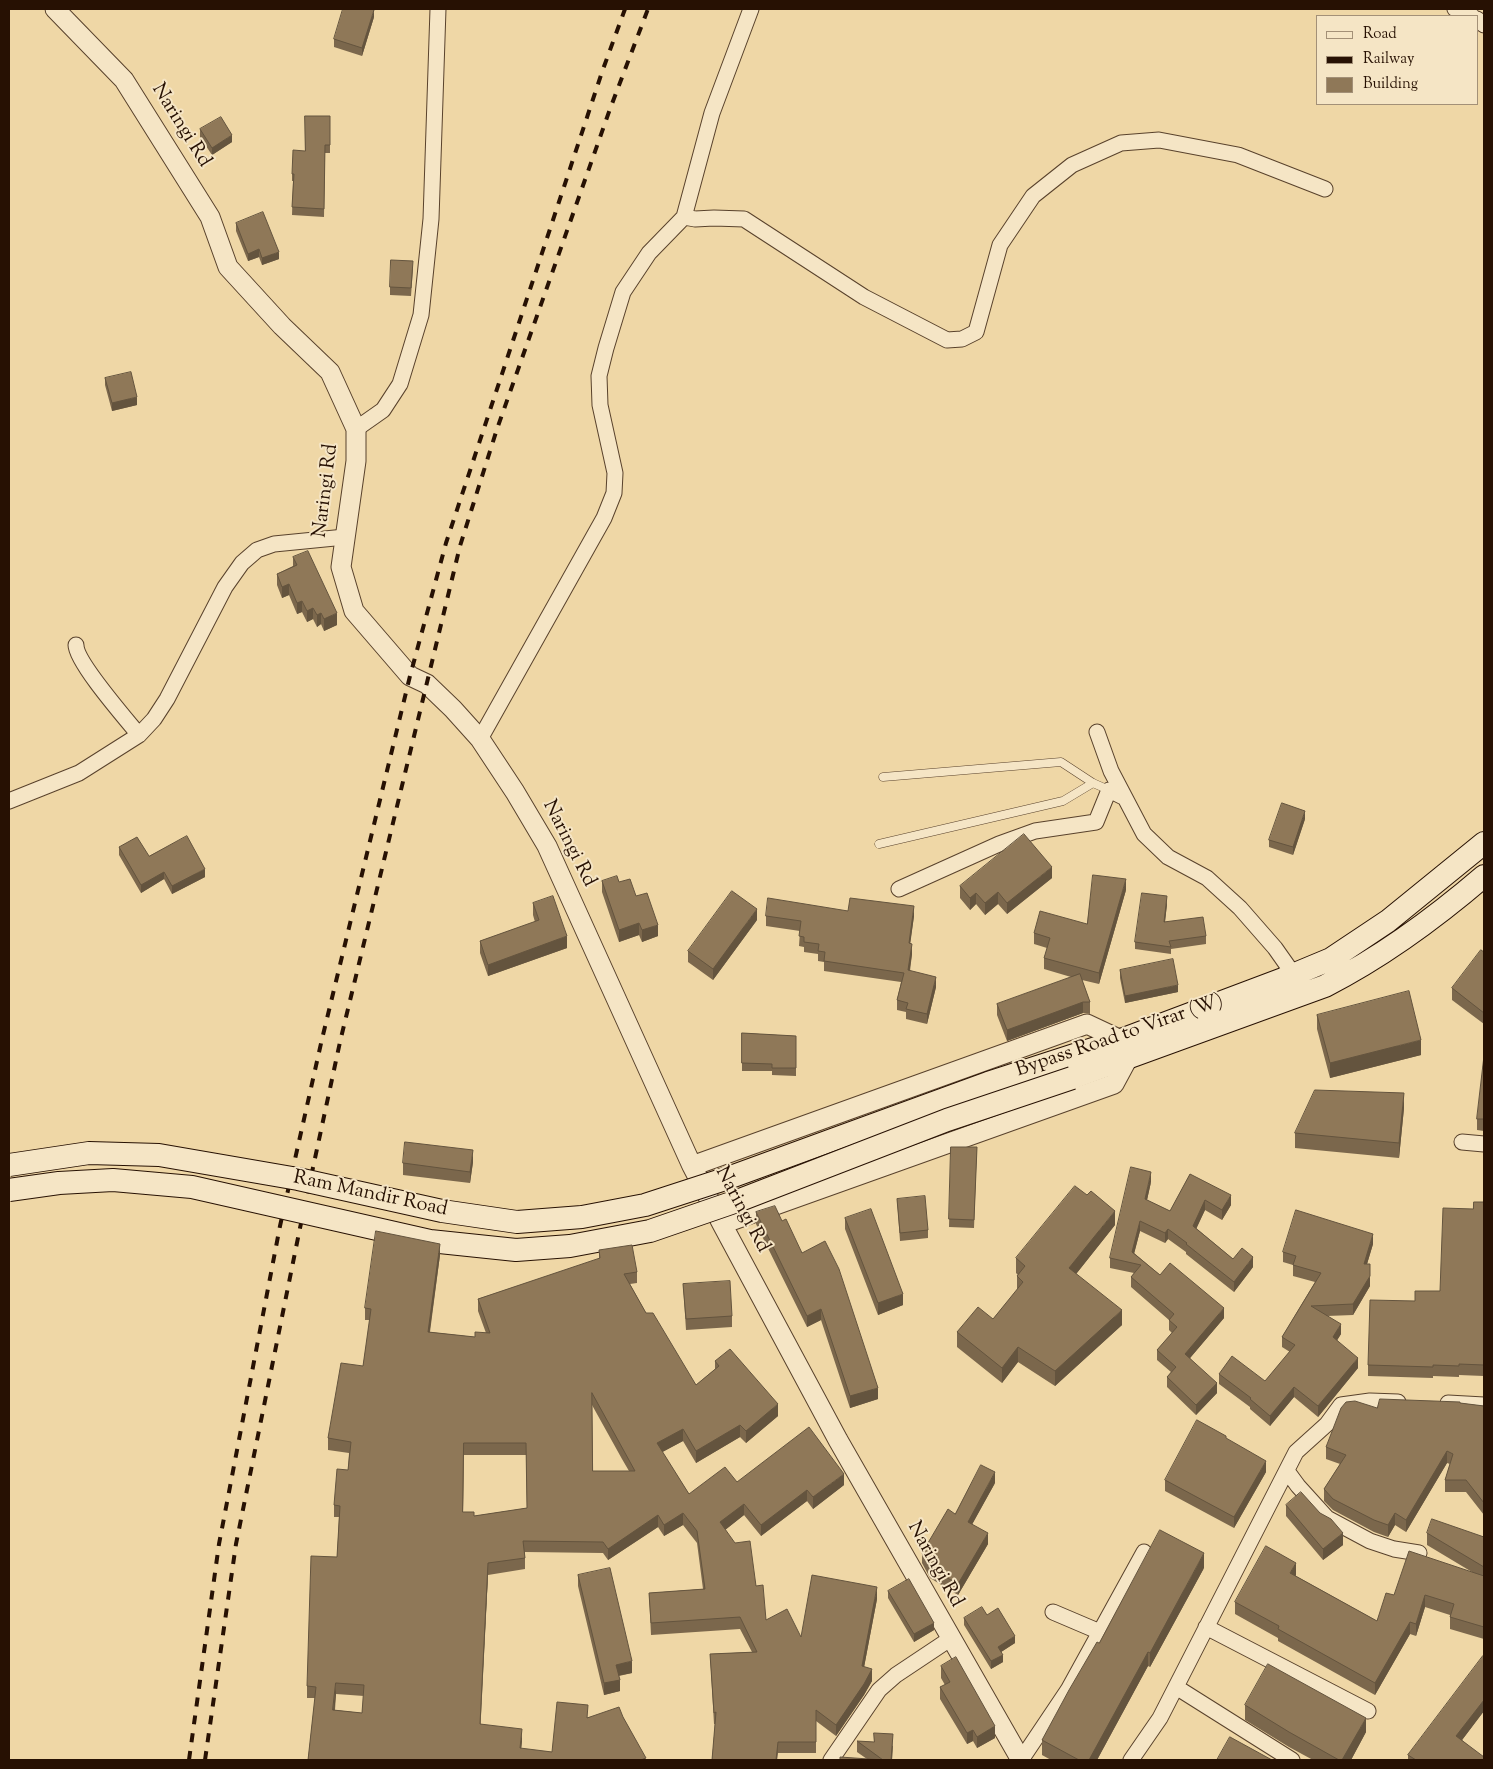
<!DOCTYPE html>
<style>
body{margin:0}
#map{position:relative;width:1493px;height:1769px;overflow:hidden;background:#efd7a6;font-family:"Sorts Mill Goudy",serif}
canvas{display:block}
.frame{position:absolute;inset:0;border:10px solid #271103;pointer-events:none}
.legend{position:absolute;left:1316px;top:15px;width:162px;height:90px;box-sizing:border-box;background:#f5e5c5;border:1px solid #a39077;margin:0;padding:6px 9px;list-style:none;font-size:15px;color:#271103}
.legend li{display:flex;align-items:center;gap:10px;height:25px}
.legend b{width:25px;border:1px solid #a39077}
</style>
<div id="map">
<canvas width="1493" height="1769"></canvas>
<div class="frame"></div>
<ul class="legend">
<li><b style="height:6px;background:#f5e5c5"></b>Road</li>
<li><b style="height:6px;background:#271103"></b>Railway</li>
<li><b style="height:14px;background:#8f7858"></b>Building</li>
</ul>
</div>
<script>
const ctx = document.querySelector('canvas').getContext('2d');
ctx.lineJoin = 'round';
function stroke(path, color, width, dash) { ctx.strokeStyle = color; ctx.lineWidth = width; ctx.lineCap = dash ? 'butt' : 'round'; ctx.setLineDash(dash || []); ctx.stroke(path); }
function paint(path, color) { ctx.fillStyle = color; ctx.fill(path, 'evenodd'); }
function drawText(font, color, halo, rows, align = 'center') {
  ctx.font = font + ' "Sorts Mill Goudy",serif'; ctx.lineWidth = 4; ctx.setLineDash([]); ctx.textBaseline = 'middle'; ctx.strokeStyle = halo; ctx.fillStyle = color; for (const [text, x, y, turn = 0] of rows) {
    ctx.save(); ctx.translate(x, y); ctx.rotate((+turn || 0) * Math.PI / 180); ctx.textAlign = isNaN(turn) ? turn : align; if (halo) ctx.strokeText(text, 0, 0); ctx.fillText(text, 0, 0); ctx.restore();
  }
}
const service = new Path2D(`
 M883,777l178,-15 32,21 16,7
 M879,844l184,-43 30,-18`);
const minor = new Path2D(`
 M1455,9l17,7
 M1477,19l7,6
 M684,217l11,2 19,-1 30,1 120,78 83,43 15,-1 14,-7 24,-87 33,-49 39,-31 49,-22 38,-3 79,15 87,34
 M356,429l27,-19 17,-26 21,-69 10,-96 7,-210
 M76,645c0,17 50,74 63,90
 M1097,732l14,39 33,63 24,23 39,21 33,30 35,40 19,27
 M480,739l124,-221 10,-25 1,-20 -15,-68 -1,-29 7,-28 17,-56 26,-39 35,-36 28,-104 39,-104
 M9,801l70,-28 60,-38 15,-16 13,-20 58,-112 17,-24 15,-13 17,-6 71,-7
 M899,889l100,-45 36,-13 61,-9 13,-32 16,8
 M1462,1142l22,2
 M1448,1403l36,2
 M1287,1471l11,15 29,32 43,23 24,8 25,4
 M1053,1612l47,20
 M1206,1627l162,84
 M1176,1687l116,73
 M831,1760l48,-70 17,-15 54,-36
 M1021,1760l47,-70 76,-138
 M1131,1760l29,-42 136,-266 31,-28 14,-19 29,-4 28,1`);
const tertiary = new Path2D(`
 M55,9l69,71 86,137 18,50 54,59 48,46 26,57v32l-15,106 13,44 56,65 17,8 26,25 27,30 35,53 32,54 145,320 30,58 116,216 183,320
 M692,1166l395,-142 34,16
 M722,1224l392,-140 14,-26`);
const secondary = new Path2D(`
 M1072,1078l253,-92c57,-29 110,-68 159,-110
 M728,1178l260,-95 133,-43 162,-61 48,-20 57,-38 96,-78`);
const rail = new Path2D(`
 M189,1760l30,-216 61,-318 42,-187 88,-363 36,-133 156,-471 23,-63
 M205,1760l31,-216 64,-316 40,-186 120,-496 37,-117 113,-320 38,-100`);
const secondaryBridge = new Path2D(`
 M9,1165l80,-12 70,2 139,24 144,32 75,11 65,-5 63,-12 83,-27
 M9,1190l50,-7 54,-3 79,7 238,54 86,9 54,-4 80,-15 90,-31 207,-80 125,-42`);
const wall = new Path2D(`
 M374,17l-12,39 -28,-9v-8z
 M330,116v37h-5l-1,64 -32,-2 1,-34h-1v-7l13,-23z
 M200,129l32,13 -20,13 -12,-18z
 M236,223l43,36 -17,6 -3,-8 -11,4 -12,-30z
 M413,268l-2,28 -21,-1v-8z
 M105,378l32,27 -25,6 -7,-26z
 M293,557l44,68 -13,6 -3,-7 -4,3 -4,-8 -6,3 -5,-10 -5,2 -8,-19 -7,3 -5,-13v-11l16,-8z
 M1305,819l-12,36 -24,-8v-7z
 M119,847l30,9 56,21 -33,17 -8,-15 -23,14 -22,-38z
 M1052,878l-45,36 -9,-10 -13,11 -9,-11 -6,6 -10,-12v-12z
 M602,881l17,1 17,14 22,40 -16,6 -3,-7 -20,7 -17,-50z
 M1126,890l-27,94 -17,-4 8,22v12l-7,-1 -76,28 -10,-26v-11l74,-27 -27,-8v-11l3,-10 -13,-4v-11l53,-9z
 M533,903l34,45 -79,28 -8,-23v-12l55,-19 -2,-7z
 M1167,904l-2,18 41,14v8l-35,5v5l-36,-5v-7z
 M848,911l66,5 -4,27 2,11 -2,17 26,16 -9,37 -21,-5v-7l-9,-2v-10l4,-18 -77,-11v-9l-6,-1v-7l-14,-2v-5l-5,-1 1,-15 -34,-5v-10z
 M757,920l-44,60 -25,-18v-11z
 M1484,952v72l-32,-24v-12z
 M1120,970l58,22 -53,11 -5,-25z
 M1317,1015l104,40 -91,23 -13,-49z
 M742,1033l54,3v40l-24,-1v-4h-30z
 M1484,1056v75l-7,-1v-11z
 M1404,1108l-5,50 -104,-10v-15z
 M951,1147h26l-3,81 -25,-1z
 M473,1162l-3,21 -67,-8v-12z
 M1190,1174l41,31 -9,15 -17,-10 -9,18 37,31 20,8 -19,25 -48,-38v-2l-18,-13 -3,4 -25,-12 -6,22 26,22 64,43 -34,40 27,35 -21,22 -29,-28v-10l4,-5 -14,-12v-10l15,-17 -3,-3v-10l-38,-33v-10l3,-4 -24,-5v-10l41,-76 -4,18 23,11z
 M897,1199l31,31v8l-28,3z
 M1484,1202v174l-25,-1v2l-26,-1v2l-65,-2v-11l47,-64 25,-10 33,-82z
 M756,1212l26,9 20,32 76,146 -28,9 -29,-88 -14,7 -51,-103z
 M845,1218l58,87 -25,10 -33,-86z
 M1115,1225l-39,49 46,51 -67,61 -37,-24 -16,21 -45,-36v-15l36,-13 24,-29v-14l1,-1 -2,-2v-15z
 M1373,1244l-6,20 3,22 -17,29 -26,1 14,18 -4,6 21,28 -40,49 -24,-20 -24,29 -20,-17v-2l-31,-23v-10l46,7 25,-29 -8,-5v-10l33,-55 -22,-6v-11l-10,-3v-10z
 M599,1250l38,22v11l-7,1 16,29 50,72 19,-16v-8l63,55 -32,27 -6,-6 -44,26 -13,-22 -21,11 27,42 48,-12 107,3 -31,24 -6,-8 -46,35 -17,-21 -19,15 31,56 10,34 35,17 76,-38 -13,68 8,14 -8,14 -28,41 -20,-15v32h-38l-1,7h-65l3,-36h-1l-4,-70 42,-2 -12,-23 -89,6 -2,-42 54,-4 -6,-46 -14,-18 -19,11 -6,-9 -50,33 -5,-7 -78,-1v17l-37,6 -8,149 42,17 -1,8 31,3 36,-35h35l23,43h-338l7,-62h-8v-12l30,-129 2,-40h-5v-12l14,-35 1,-17 -21,-3v-12l35,-72 7,-46h-5v-12l75,-53 -10,77 45,5 11,-4 -8,-22v-12l121,-40zM592,1405l30,54 7,12h-36zM464,1455h62l1,53 -53,8 -11,-4zM336,1694l28,2 -2,17 -27,-3z
 M683,1284l49,32v11l-46,3z
 M1460,1403l24,3v109l-18,-23h-21v-12l5,-16 -3,-1 -41,69 -11,-7 -7,12 -14,-5 -41,-22 -9,-9v-12l16,-25 -14,-5v-12l51,-39z
 M1266,1472l-32,56 -69,-37v-11z
 M995,1483l-23,41 16,20 -30,51 -28,-17 -8,-15v-10l33,-39z
 M1286,1505l34,8 23,32 -20,15 -37,-44z
 M1427,1533l57,4v102l-34,-10v-14l-25,-8 -9,29 -6,-2 -35,61 -97,-54v-3l-43,-24v-12l61,-27v1l81,45 17,-26 78,-23 -45,-27z
 M1204,1568l-54,99 -2,-1 -51,94h-46l-9,-5v-15z
 M578,1575l54,98 -13,3 1,15 -16,4 -26,-109z
 M888,1591l46,39 -20,12 -26,-44z
 M987,1615l28,28 -14,9 2,10 -12,7 -27,-44v-7z
 M1484,1657v54l-22,29 22,20h-76v-5z
 M941,1666l54,72 -18,10 -4,-7 -6,3 -27,-45v-12l5,-2 -4,-7z
 M1245,1705l121,27 -15,28h-38l-24,-13 -44,-27z
 M857,1741l17,1 19,4 -1,14 -25,-1 -10,-7z`);
const shadedWall = new Path2D(`
 M374,10v7l-12,39v-8z
 M232,135v7l-20,13v-7z
 M259,249v8l-11,4v-7z
 M279,252v7l-17,6v-7z
 M137,397v8l-25,6v-8z
 M289,584v11l-7,3v-11z
 M302,601v11l-5,2v-11z
 M313,608v11l-6,3v-11z
 M321,613v11l-4,3v-12z
 M337,613v12l-13,6v-12z
 M1305,811v8l-12,36v-8z
 M1052,867v11l-45,36v-11z
 M205,869v8l-33,17v-8z
 M164,872v7l-23,14v-8z
 M1126,879v11l-27,94v-11z
 M998,892v12l-13,11v-12z
 M976,893v11l-6,6v-12z
 M1167,896v8l-3,26v-8z
 M914,906v10l-5,37v-10z
 M757,909v11l-44,60v-11z
 M639,923v12l-20,7v-12z
 M658,925v11l-16,6v-12z
 M567,936v12l-79,28v-11z
 M912,944v10l-4,26v-10z
 M936,977v10l-9,37v-10z
 M1178,985v7l-53,11v-7z
 M1083,1002v11l-76,28v-11z
 M1421,1040v15l-91,23v-15z
 M1404,1093v15l-5,50v-15z
 M473,1150v12l-3,21v-11z
 M1151,1172v10l-6,27v-10z
 M1231,1195v10l-9,15v-10z
 M1205,1200v10l-12,26v-10z
 M1115,1211v14l-46,58v-15z
 M1140,1221v10l-8,31v-10z
 M1168,1229v10l-3,4v-10z
 M1373,1234v10l-9,30v-10z
 M440,1244v11l-12,88v-11z
 M1253,1257v10l-19,25v-10z
 M1370,1276v10l-17,29v-11z
 M903,1294v11l-25,10v-12z
 M1224,1308v10l-39,46v-10z
 M821,1309v11l-14,7v-11z
 M1122,1310v15l-67,61v-15z
 M1341,1324v10l-8,13v-10z
 M1018,1347v15l-16,21v-15z
 M1358,1358v10l-40,49v-11z
 M1217,1383v10l-21,22v-10z
 M1294,1387v10l-24,29v-10z
 M878,1388v11l-28,9v-12z
 M778,1404v12l-32,27v-12z
 M740,1425v12l-44,26v-12z
 M683,1429v12l-26,14v-12z
 M1447,1451v12l-41,69v-12z
 M1266,1461v11l-32,56v-11z
 M995,1472v11l-27,49v-10z
 M844,1474v11l-31,24v-12z
 M807,1490v11l-46,35v-11z
 M744,1504v11l-24,19v-12z
 M683,1513v12l-19,11v-11z
 M1395,1513v12l-7,12v-12z
 M658,1515v12l-50,33v-11z
 M988,1533v11l-30,51v-11z
 M1343,1533v12l-20,15v-11z
 M1204,1553v15l-54,99v-14z
 M488,1563v12l-8,161v-12z
 M1296,1563v12l-6,10v-12z
 M877,1587v12l-15,79v-12z
 M1425,1595v12l-9,29v-12z
 M1410,1622v12l-35,61v-12z
 M934,1623v7l-20,12v-8z
 M1015,1636v7l-17,11v-7z
 M1148,1652v14l-51,94h-8z
 M1003,1655v7l-12,7v-8z
 M632,1661v12l-16,3v-11z
 M872,1669v12l-8,14 -28,41v-11z
 M620,1680v11l-16,4v-12z
 M336,1683v11l-3,28v-12z
 M1484,1700v11l-28,37v-12z
 M1366,1718v14l-15,28h-9z
 M995,1726v12l-18,10v-11z
 M522,1729v12l-2,19v-12z
 M973,1730v11l-6,3v-11z
 M893,1734l-1,26h-1z
 M778,1742l-1,18h-1z`);
const building = new Path2D(`
 M343,9h28l3,1 -12,38 -28,-9z
 M305,116h25v29h-5l-1,64 -32,-2 2,-33h-2l1,-24 12,1z
 M221,117l11,18 -20,13 -12,-19z
 M263,212l16,40 -17,6 -3,-9 -11,5 -12,-31z
 M391,260l22,1 -2,27 -21,-1z
 M131,372l6,25 -25,6 -7,-25z
 M308,551l29,62 -13,6 -3,-6 -4,2 -4,-7 -6,3 -5,-10 -5,2 -8,-19 -7,3 -5,-13 20,-9 -4,-8z
 M1282,803l23,8 -12,36 -24,-7z
 M1024,834l28,33 -45,36 -9,-11 -13,11 -9,-10 -6,5 -10,-12z
 M187,836l18,33 -33,17 -8,-14 -23,13 -22,-38 18,-10 12,19z
 M1093,875l33,4 -27,94 -55,-15 6,-20 -16,-5 6,-22 47,13z
 M617,876l2,6 11,-3 6,17 11,-3 11,32 -16,5 -3,-7 -20,7 -17,-49z
 M732,891l25,18 -44,60 -25,-18z
 M1142,893l25,3 -3,26 39,-5 3,19 -37,5 2,6 -36,-5z
 M553,896l14,40 -79,29 -8,-24 59,-21 -6,-17z
 M768,898l80,13 2,-13 64,8 -5,37 3,1 -4,26 28,7 -9,37 -21,-5 2,-6 -11,-3 7,-27 -80,-12 1,-9 -7,-1 1,-7 -15,-2v-5l-5,-1 2,-15 -35,-5z
 M1481,950l3,2v61l-32,-25z
 M1173,959l5,26 -53,11 -5,-26z
 M1080,974l10,28h-7l-76,28 -10,-26z
 M1409,991l12,49 -91,23 -13,-48z
 M742,1033l54,3v32h-24v-4l-30,-1z
 M1484,1056v63h-7z
 M1315,1090l89,3 -5,50 -104,-10z
 M405,1142l68,8 -3,22 -67,-9z
 M951,1147h26l-3,73 -25,-1z
 M1131,1167l20,5 -6,27 25,12 20,-37 41,21 -9,15 -17,-10 -12,26 40,33 9,-11 11,9 -19,25 -48,-38 1,-1 -19,-14 -3,4 -25,-12 -8,31 28,23 10,-12 54,45 -39,46 32,29 -21,22 -29,-28 9,-10 -19,-17 20,-23 -8,-7 5,-6 -43,-37 10,-12 -31,-7z
 M1075,1186l12,9 4,-4 24,20 -46,57 53,42 -67,61 -37,-24 -16,21 -45,-36 21,-25 15,12 30,-37 -6,-6 8,-10 -9,-8z
 M925,1196l3,34 -28,3 -3,-34z
 M1474,1202h10v163l-25,-1v2l-26,-1v2l-65,-2 2,-65 45,1v-10h25l3,-83 30,1z
 M775,1206l7,15 4,-2 16,34 23,-12 14,28 39,119 -28,8 -29,-87 -14,7 -51,-104z
 M871,1209l32,85 -25,9 -33,-85z
 M1296,1210l77,24 -9,30h6v12l-17,28 -42,2 30,18 -8,13 25,21 -40,48 -24,-19 -24,29 -20,-17 1,-1 -32,-24 13,-18 33,25 30,-36 -13,-8 39,-64 -28,-8 3,-9 -13,-4z
 M376,1231l64,13 -12,88 47,5v-5l15,1 -12,-34 122,-41 -1,-8 33,-5 5,27 -13,2 22,39h7l43,72 23,-19 -4,-5 15,-12 48,55 -32,27 -6,-6 -44,26 -13,-22 -26,14 32,51 36,-27 12,15 72,-55 35,47 -31,23 -6,-7 -46,35 -17,-21 -24,18 15,21 15,-2 6,45 7,-1 3,35 21,-11 14,28 11,-62 65,12 -15,79 10,3 -8,15 -28,41 -20,-15v32h-38l-2,18h-64l4,-48 -2,1 -4,-59 47,-2 -17,-35 -89,6 -2,-30 56,-4 -8,-58 -14,-18 -19,12 -6,-10 -50,34 -5,-7 -80,-1 2,17 -37,5 -8,161 42,5 -2,19 32,4 5,-50 31,3 -1,13 32,-11 4,10 23,41 -5,2h-333l8,-73 -9,-1 4,-130 26,1 3,-51 -6,-1 3,-36 11,1 3,-28 -23,-4 13,-75 22,3 8,-57 -6,-1zM592,1393l43,78h-42zM464,1443h62l1,65 -53,8v-4h-11zM336,1683l28,2 -2,28 -29,-3z
 M730,1281l2,35 -46,3 -3,-35z
 M1380,1399l80,3v1l24,3v97l-18,-23h-21l8,-26 -6,-3 -41,69 -11,-7 -7,12 -14,-5 -41,-21 -9,-10 22,-34 -20,-8 15,-39 5,-6 9,-1 22,7z
 M1197,1420l29,16v2l40,23 -32,56 -69,-37z
 M981,1465l14,7 -27,50 20,11 -30,51 -28,-16 -8,-15 26,-44 7,5z
 M1301,1492l19,21 11,6 12,14 -20,16 -37,-44z
 M1432,1519l52,18v30l-57,-34z
 M1160,1530l44,23 -54,100 -2,-1 -59,108h-10l-37,-20 27,-50 28,-48 2,1z
 M1266,1546l30,17 -6,10 87,48 9,-28 8,2 15,-44 75,25v51l-34,-10 4,-13 -29,-9 -9,29 -6,-2 -35,61 -97,-54 1,-3 -44,-24z
 M610,1568l22,93 -16,4 4,15 -16,3 -26,-108z
 M909,1579l25,44 -20,11 -26,-43z
 M982,1607l5,8 11,-7 17,28 -17,11 5,8 -12,6 -27,-43z
 M1483,1656l1,1v43l-28,36 28,21v3h-68l-8,-5z
 M956,1657l39,69 -18,11 -4,-7 -6,3 -27,-46 10,-5 -9,-16z
 M1268,1664l98,54 -24,42h-3l-50,-28 -44,-27z
 M874,1733l19,1 -2,26h-51v-3l43,3 -26,-19 17,1z
 M1230,1737l42,23h-55z`);
const streetNames = [
 ["Naringi Rd",180,126,58],
 ["Naringi Rd",327,491,-83],
 ["Naringi Rd",568,844,63],
 ["Bypass Road to Virar (W)",1120,1037,-19],
 ["Ram Mandir Road",370,1195,12],
 ["Naringi Rd",741,1210,62],
 ["Naringi Rd",934,1565,61]
];
stroke(service, '#59422c', 9);
stroke(minor, '#59422c', 17);
stroke(tertiary, '#59422c', 21);
stroke(secondary, '#271103', 24);
stroke(service, '#f5e5c5', 8);
stroke(minor, '#f5e5c5', 15);
stroke(tertiary, '#f5e5c5', 19);
stroke(secondary, '#f5e5c5', 22);
stroke(rail, '#271103', 4, [9, 9]);
stroke(secondaryBridge, '#271103', 24, []);
stroke(secondaryBridge, '#f5e5c5', 22);
paint(wall, '#7b674c');
paint(shadedWall, '#64543e');
paint(building, '#8f7858');
stroke(building, '#64543e', 1);
drawText('20px', '#271103', '#f5e5c5', streetNames);
</script>
